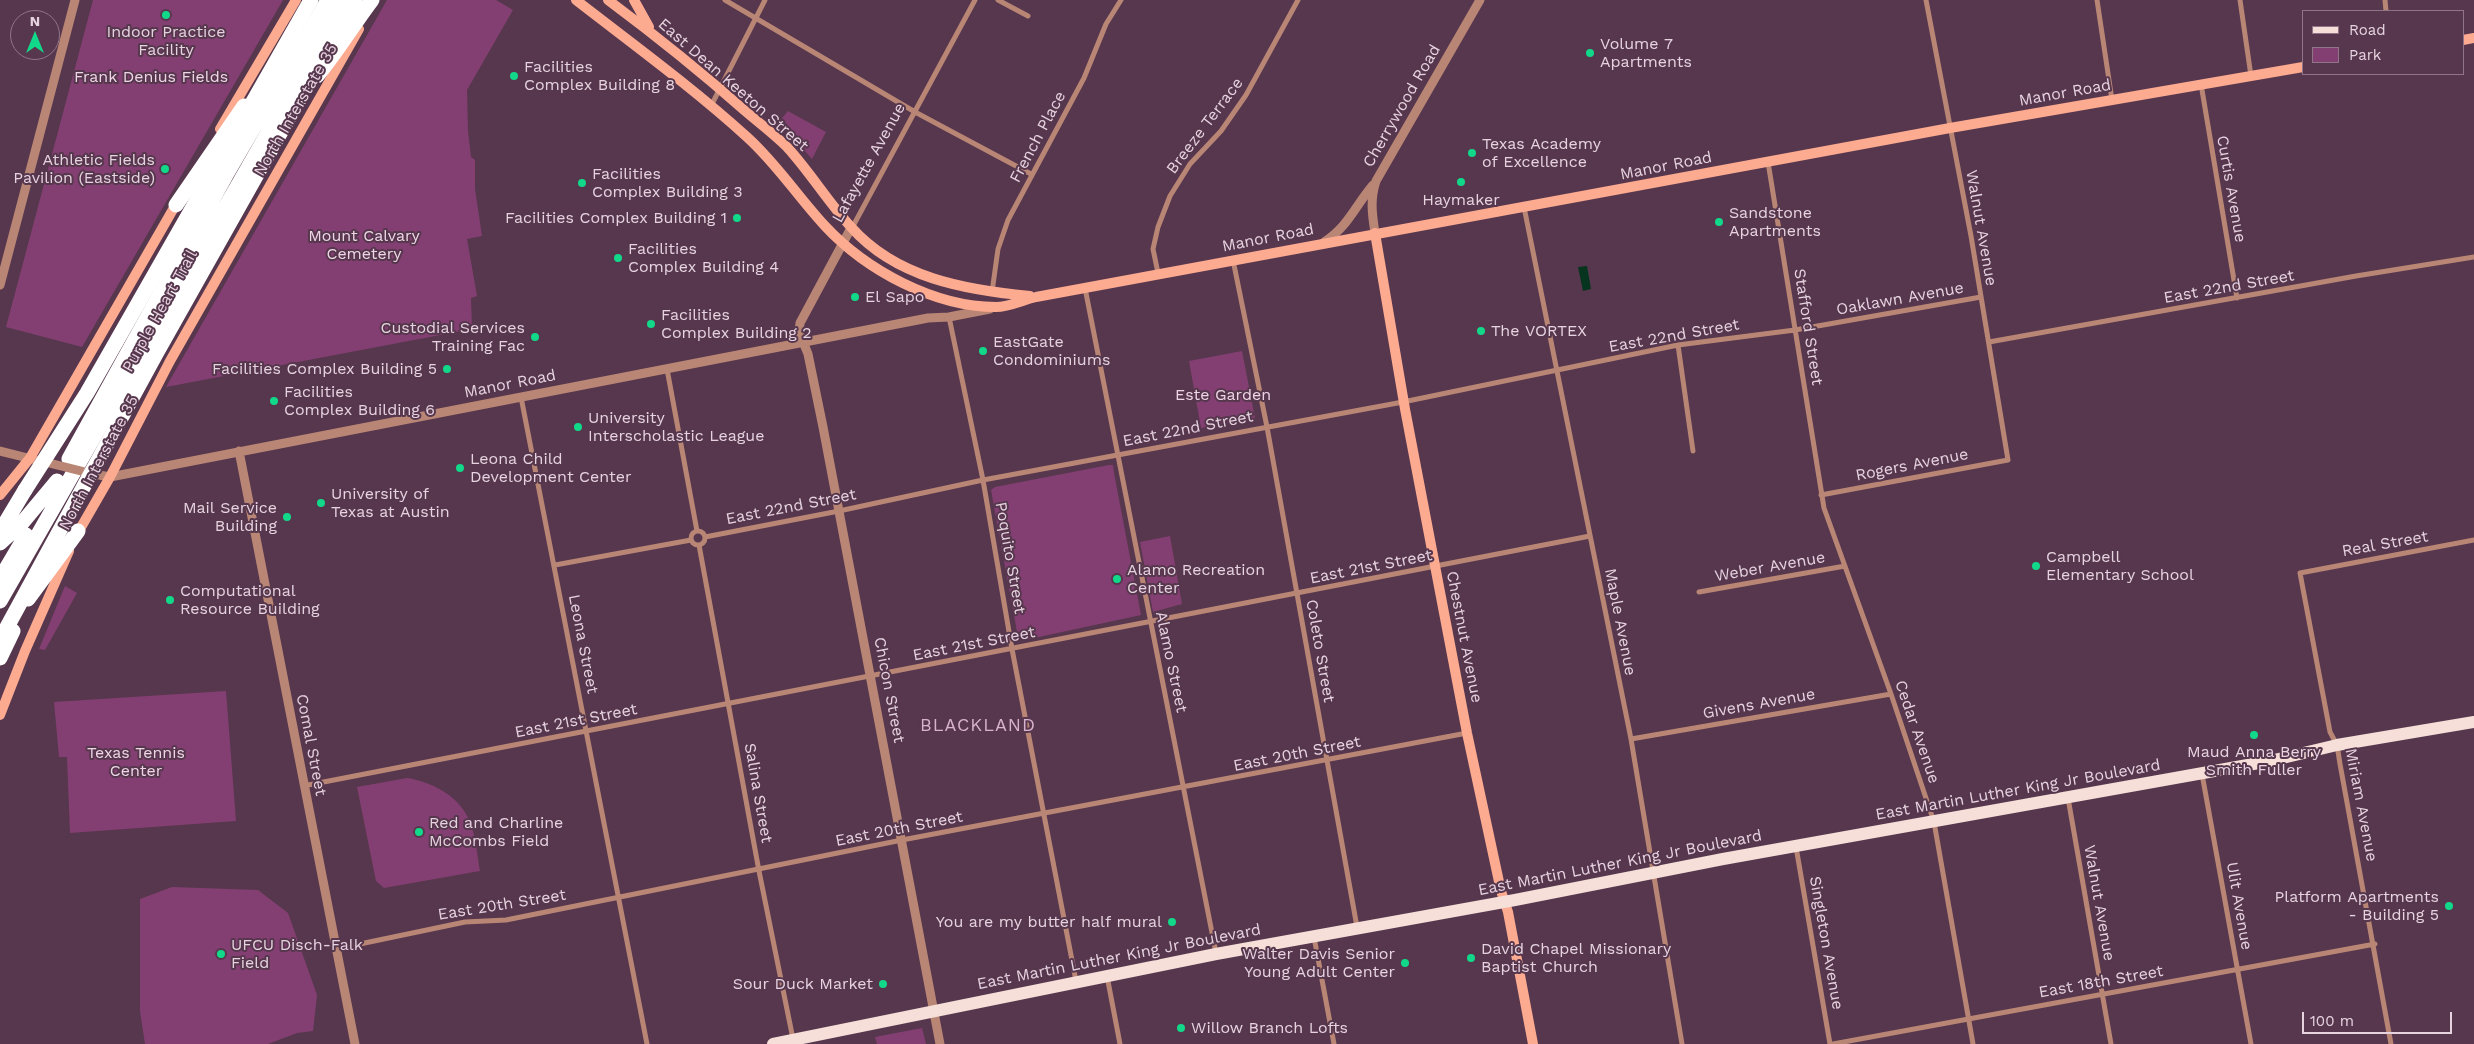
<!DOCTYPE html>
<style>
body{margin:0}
#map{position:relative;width:2474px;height:1044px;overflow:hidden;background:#56374d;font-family:"Work Sans",sans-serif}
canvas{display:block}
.legend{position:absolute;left:2302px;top:10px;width:162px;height:65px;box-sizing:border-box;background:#56374d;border:1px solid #907588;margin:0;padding:6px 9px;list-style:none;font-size:15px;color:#e7d3e0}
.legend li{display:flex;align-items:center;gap:10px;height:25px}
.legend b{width:25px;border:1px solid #907588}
.north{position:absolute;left:10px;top:10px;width:50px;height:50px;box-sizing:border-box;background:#56374d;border:1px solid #907588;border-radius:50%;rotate:0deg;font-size:14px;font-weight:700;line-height:20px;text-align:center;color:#e7d3e0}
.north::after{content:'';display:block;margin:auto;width:18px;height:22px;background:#12d98a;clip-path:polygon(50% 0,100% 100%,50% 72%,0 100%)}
.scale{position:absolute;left:2302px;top:1012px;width:150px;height:22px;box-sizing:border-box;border:2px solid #e7d3e0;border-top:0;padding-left:6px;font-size:15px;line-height:18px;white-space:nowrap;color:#e7d3e0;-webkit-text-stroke:4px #56374d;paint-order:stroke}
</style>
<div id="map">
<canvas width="2474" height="1044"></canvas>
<ul class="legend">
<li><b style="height:6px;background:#f5dfd8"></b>Road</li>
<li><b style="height:14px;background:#843f72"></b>Park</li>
</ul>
<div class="north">N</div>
<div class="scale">100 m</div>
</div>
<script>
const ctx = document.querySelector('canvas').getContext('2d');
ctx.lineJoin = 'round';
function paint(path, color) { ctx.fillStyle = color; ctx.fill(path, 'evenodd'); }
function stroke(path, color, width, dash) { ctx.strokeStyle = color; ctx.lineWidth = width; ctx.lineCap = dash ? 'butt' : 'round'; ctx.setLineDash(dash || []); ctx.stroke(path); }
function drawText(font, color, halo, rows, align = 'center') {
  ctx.font = font + ' "Work Sans",sans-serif'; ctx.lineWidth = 4; ctx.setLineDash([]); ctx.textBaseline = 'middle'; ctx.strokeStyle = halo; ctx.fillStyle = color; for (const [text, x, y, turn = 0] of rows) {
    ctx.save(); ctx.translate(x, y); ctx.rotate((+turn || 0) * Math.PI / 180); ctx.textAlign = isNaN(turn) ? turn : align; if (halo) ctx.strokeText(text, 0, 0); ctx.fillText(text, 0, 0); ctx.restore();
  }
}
const green = new Path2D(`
 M93,0h190l-201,347 -76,-20z
 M387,0h109l17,10 -46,80 1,41 3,26 4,3v29l7,47 -15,3 10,57 -6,2 1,31 -306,58z
 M788,111l38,21 -14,27 -16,-18 -4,-10 -10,-13z
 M1242,351l13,67 -54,10 -12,-67z
 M1109,465h4l1,8 27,142 -116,25 -7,-3 -27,-147 4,-3z
 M1170,536l12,68 -29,8 -13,-70z
 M65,586l12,7 -32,57 -6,-1z
 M226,691l10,130 -166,12 -3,-76h-8l-5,-55z
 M407,778c25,4 53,18 63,44 6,14 7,33 10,49l-96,17 -8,-7 -19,-94z
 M172,887l86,3 30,23 29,82 -4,36 -16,2 -29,11h-123l-5,-33v-112z
 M922,1028l4,16h-49l-2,-7z`);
const water = new Path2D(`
 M1587,266l4,23 -8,2 -5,-24z`);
const minor = new Path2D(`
 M725,0l190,112 116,62
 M998,0l30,16
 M2097,0l15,100
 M2240,0l11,76
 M2385,0l1,11
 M2201,84l36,214
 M711,106l54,-106
 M1768,162l56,346 67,186 43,128 39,222
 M1524,207l107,532 51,305
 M852,228l123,-228
 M1233,260l34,167 90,500
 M1158,273l-5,-24 5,-22 12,-31 20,-32 31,-33 25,-36 52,-95
 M1085,288l131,665
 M992,292l6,-43 10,-29 76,-142 22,-54 15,-24
 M949,317l34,163 29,169 64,332
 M1989,342l367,-66 118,-19
 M1678,345l15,106
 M667,369l30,162
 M521,397l126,647
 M1821,495l187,-35 -37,-224 -45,-236
 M691 538a7 7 0 1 1 14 0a7 7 0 1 1-14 0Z
 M705,537l134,-26 144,-31 420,-78 275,-57 117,-15 186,-33
 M699,545l60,326 34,168
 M555,565l136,-25
 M1699,592l146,-26
 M1631,739l260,-45
 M2202,774l49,270
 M303,786l1287,-250
 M2068,798l43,246
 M1796,847l34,197
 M1314,937l20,107
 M336,949l129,-27 41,-2 396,-80 565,-107
 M1107,976l13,68
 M1833,1044l542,-100
 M2391,1044l-51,-280 -3,-19 -7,-13 -30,-159 174,-33`);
const tertiary = new Path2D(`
 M851,228l-51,95 -1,9 9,22 15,73 117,617
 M1375,233c-3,-19 -5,-34 1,-52l104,-181
 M1324,242c24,-15 31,-36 49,-57
 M0,285l75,-285
 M0,451l36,9
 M239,451l116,593
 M94,474l16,3 818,-159 21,-1 41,-8`);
const secondary = new Path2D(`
 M576,0c58,45 117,88 171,137 30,27 51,60 78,89 41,44 109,81 171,81 13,0 27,-7 40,-10l914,-169 353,-61
 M608,0c47,35 92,71 136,110 14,12 30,24 43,37 23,25 41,55 64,80 45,51 114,63 179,69
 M634,0l15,27
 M2463,40l11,-2
 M220,129l76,-129
 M1375,233l30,176 62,324 34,158 7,21 25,132
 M0,495l30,-37 149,-259
 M76,536l34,-59 60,-116 189,-332
 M0,715l25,-64 44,-100`);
const primary = new Path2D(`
 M773,1044l443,-90 299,-54 208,-41 547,-98 67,-16 137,-23`);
const motorway = new Path2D(`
 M317,76c20,-24 36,-51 55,-76
 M176,205l68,-99
 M69,459l157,-284 102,-175
 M0,532l25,-42
 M0,543l22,-20 35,-42
 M0,579l26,-44
 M28,599l50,-68
 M0,601l344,-601`);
const tertiaryBridge = new Path2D(`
 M45,462l48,12`);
const motorwayBridge = new Path2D(`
 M25,490l62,-97 224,-393
 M0,640l156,-286 199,-354
 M0,658l13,-27`);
const markers = [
 [166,15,5,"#12d98a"],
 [1590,53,5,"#12d98a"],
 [514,76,5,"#12d98a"],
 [1472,153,5,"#12d98a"],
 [165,169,5,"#12d98a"],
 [1461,182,5,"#12d98a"],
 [582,183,5,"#12d98a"],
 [737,218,5,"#12d98a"],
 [1719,222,5,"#12d98a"],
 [618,258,5,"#12d98a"],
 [855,297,5,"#12d98a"],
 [651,324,5,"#12d98a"],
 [1481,331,5,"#12d98a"],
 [535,337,5,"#12d98a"],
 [983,351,5,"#12d98a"],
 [447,369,5,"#12d98a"],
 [274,401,5,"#12d98a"],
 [578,427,5,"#12d98a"],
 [460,468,5,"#12d98a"],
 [321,503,5,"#12d98a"],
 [287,517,5,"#12d98a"],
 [2036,566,5,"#12d98a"],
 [1117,579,5,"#12d98a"],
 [170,600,5,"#12d98a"],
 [2254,735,5,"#12d98a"],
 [419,832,5,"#12d98a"],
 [2449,906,5,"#12d98a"],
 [1172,922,5,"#12d98a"],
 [221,954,5,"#12d98a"],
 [1471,958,5,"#12d98a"],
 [1405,963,5,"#12d98a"],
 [883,984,5,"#12d98a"],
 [1181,1028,5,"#12d98a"]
];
const poiNames = [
 ["Indoor Practice",166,32,"center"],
 ["Facility",166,50,"center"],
 ["Volume 7",1600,44],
 ["Apartments",1600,62],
 ["Facilities",524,67],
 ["Complex Building 8",524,85],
 ["Texas Academy",1482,144],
 ["of Excellence",1482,162],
 ["Athletic Fields",155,160,"right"],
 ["Pavilion (Eastside)",155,178,"right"],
 ["Facilities",592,174],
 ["Complex Building 3",592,192],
 ["Haymaker",1461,200,"center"],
 ["Sandstone",1729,213],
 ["Apartments",1729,231],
 ["Facilities Complex Building 1",727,218,"right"],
 ["Facilities",628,249],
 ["Complex Building 4",628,267],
 ["El Sapo",865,297],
 ["Facilities",661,315],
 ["Complex Building 2",661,333],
 ["Custodial Services",525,328,"right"],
 ["Training Fac",525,346,"right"],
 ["The VORTEX",1491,331],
 ["EastGate",993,342],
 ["Condominiums",993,360],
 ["Facilities Complex Building 5",437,369,"right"],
 ["Facilities",284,392],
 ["Complex Building 6",284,410],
 ["University",588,418],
 ["Interscholastic League",588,436],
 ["Leona Child",470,459],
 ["Development Center",470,477],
 ["University of",331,494],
 ["Texas at Austin",331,512],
 ["Mail Service",277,508,"right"],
 ["Building",277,526,"right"],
 ["Campbell",2046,557],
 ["Elementary School",2046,575],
 ["Alamo Recreation",1127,570],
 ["Center",1127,588],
 ["Computational",180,591],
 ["Resource Building",180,609],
 ["Maud Anna Berry",2254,752,"center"],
 ["Smith Fuller",2254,770,"center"],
 ["Red and Charline",429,823],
 ["McCombs Field",429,841],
 ["Platform Apartments",2439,897,"right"],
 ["- Building 5",2439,915,"right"],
 ["You are my butter half mural",1162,922,"right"],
 ["UFCU Disch-Falk",231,945],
 ["Field",231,963],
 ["David Chapel Missionary",1481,949],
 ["Baptist Church",1481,967],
 ["Walter Davis Senior",1395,954,"right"],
 ["Young Adult Center",1395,972,"right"],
 ["Sour Duck Market",873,984,"right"],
 ["Willow Branch Lofts",1191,1028]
];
const parkNames = [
 ["Frank Denius Fields",151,77],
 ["Mount Calvary",364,236],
 ["Cemetery",364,254],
 ["Este Garden",1223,395],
 ["Texas Tennis",136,753],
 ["Center",136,771]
];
const streetNames = [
 ["East Dean Keeton Street",733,85,41],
 ["Manor Road",2065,93,-10],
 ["Cherrywood Road",1402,106,-60],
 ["North Interstate 35",296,110,-60],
 ["Breeze Terrace",1205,126,-53],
 ["French Place",1038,137,-62],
 ["Lafayette Avenue",869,163,-61],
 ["Manor Road",1666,166,-11],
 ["Curtis Avenue",2231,189,80],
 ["Walnut Avenue",1981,228,80],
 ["Manor Road",1268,238,-11],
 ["East 22nd Street",2229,287,-10],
 ["Oaklawn Avenue",1900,299,-10],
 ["Purple Heart Trail",160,311,-61],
 ["Stafford Street",1808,327,81],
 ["East 22nd Street",1674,336,-10],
 ["Manor Road",510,384,-11],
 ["East 22nd Street",1188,429,-11],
 ["North Interstate 35",99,463,-62],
 ["Rogers Avenue",1912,465,-11],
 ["East 22nd Street",791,507,-11],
 ["Real Street",2385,544,-10],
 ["Poquito Street",1010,558,80],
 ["East 21st Street",1371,567,-11],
 ["Weber Avenue",1770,567,-10],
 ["Maple Avenue",1620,622,79],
 ["Chestnut Avenue",1464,637,79],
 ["Leona Street",583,644,79],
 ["East 21st Street",974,644,-11],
 ["Coleto Street",1320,651,80],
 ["Alamo Street",1171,662,78],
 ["Chicon Street",889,690,79],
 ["Givens Avenue",1759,704,-10],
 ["East 21st Street",576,721,-11],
 ["Cedar Avenue",1917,732,71],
 ["Comal Street",311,745,79],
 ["East 20th Street",1297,754,-11],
 ["East Martin Luther King Jr Boulevard",2018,790,-10],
 ["Salina Street",758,793,80],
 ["Miriam Avenue",2361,805,79],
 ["East 20th Street",899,829,-11],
 ["East Martin Luther King Jr Boulevard",1620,863,-11],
 ["Walnut Avenue",2099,903,80],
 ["East 20th Street",502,905,-9],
 ["Ulit Avenue",2239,906,80],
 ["Singleton Avenue",1826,943,80],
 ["East Martin Luther King Jr Boulevard",1119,957,-11],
 ["East 18th Street",2101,982,-10]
];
const neighbourhoodNames = [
 ["BLACKLAND",978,726]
];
paint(green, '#843f72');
paint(water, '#07341f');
stroke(minor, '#b98675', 5);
stroke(tertiary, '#b98675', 9);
stroke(secondary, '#fcaa90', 10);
stroke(primary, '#f5dfd8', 12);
stroke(motorway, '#fff', 15);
stroke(tertiaryBridge, '#b98675', 9);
stroke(motorwayBridge, '#fff', 15);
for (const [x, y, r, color] of markers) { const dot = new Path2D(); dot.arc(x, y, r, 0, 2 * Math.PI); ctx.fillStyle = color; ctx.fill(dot); stroke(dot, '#56374d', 2); }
drawText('16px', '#e7d3e0', '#56374d', poiNames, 'left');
drawText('16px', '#efd6e7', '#56374d', parkNames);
drawText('16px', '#e7d3e0', '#56374d', streetNames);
ctx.letterSpacing = '1px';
drawText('18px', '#d9b3cd', '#56374d', neighbourhoodNames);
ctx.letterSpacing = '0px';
</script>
